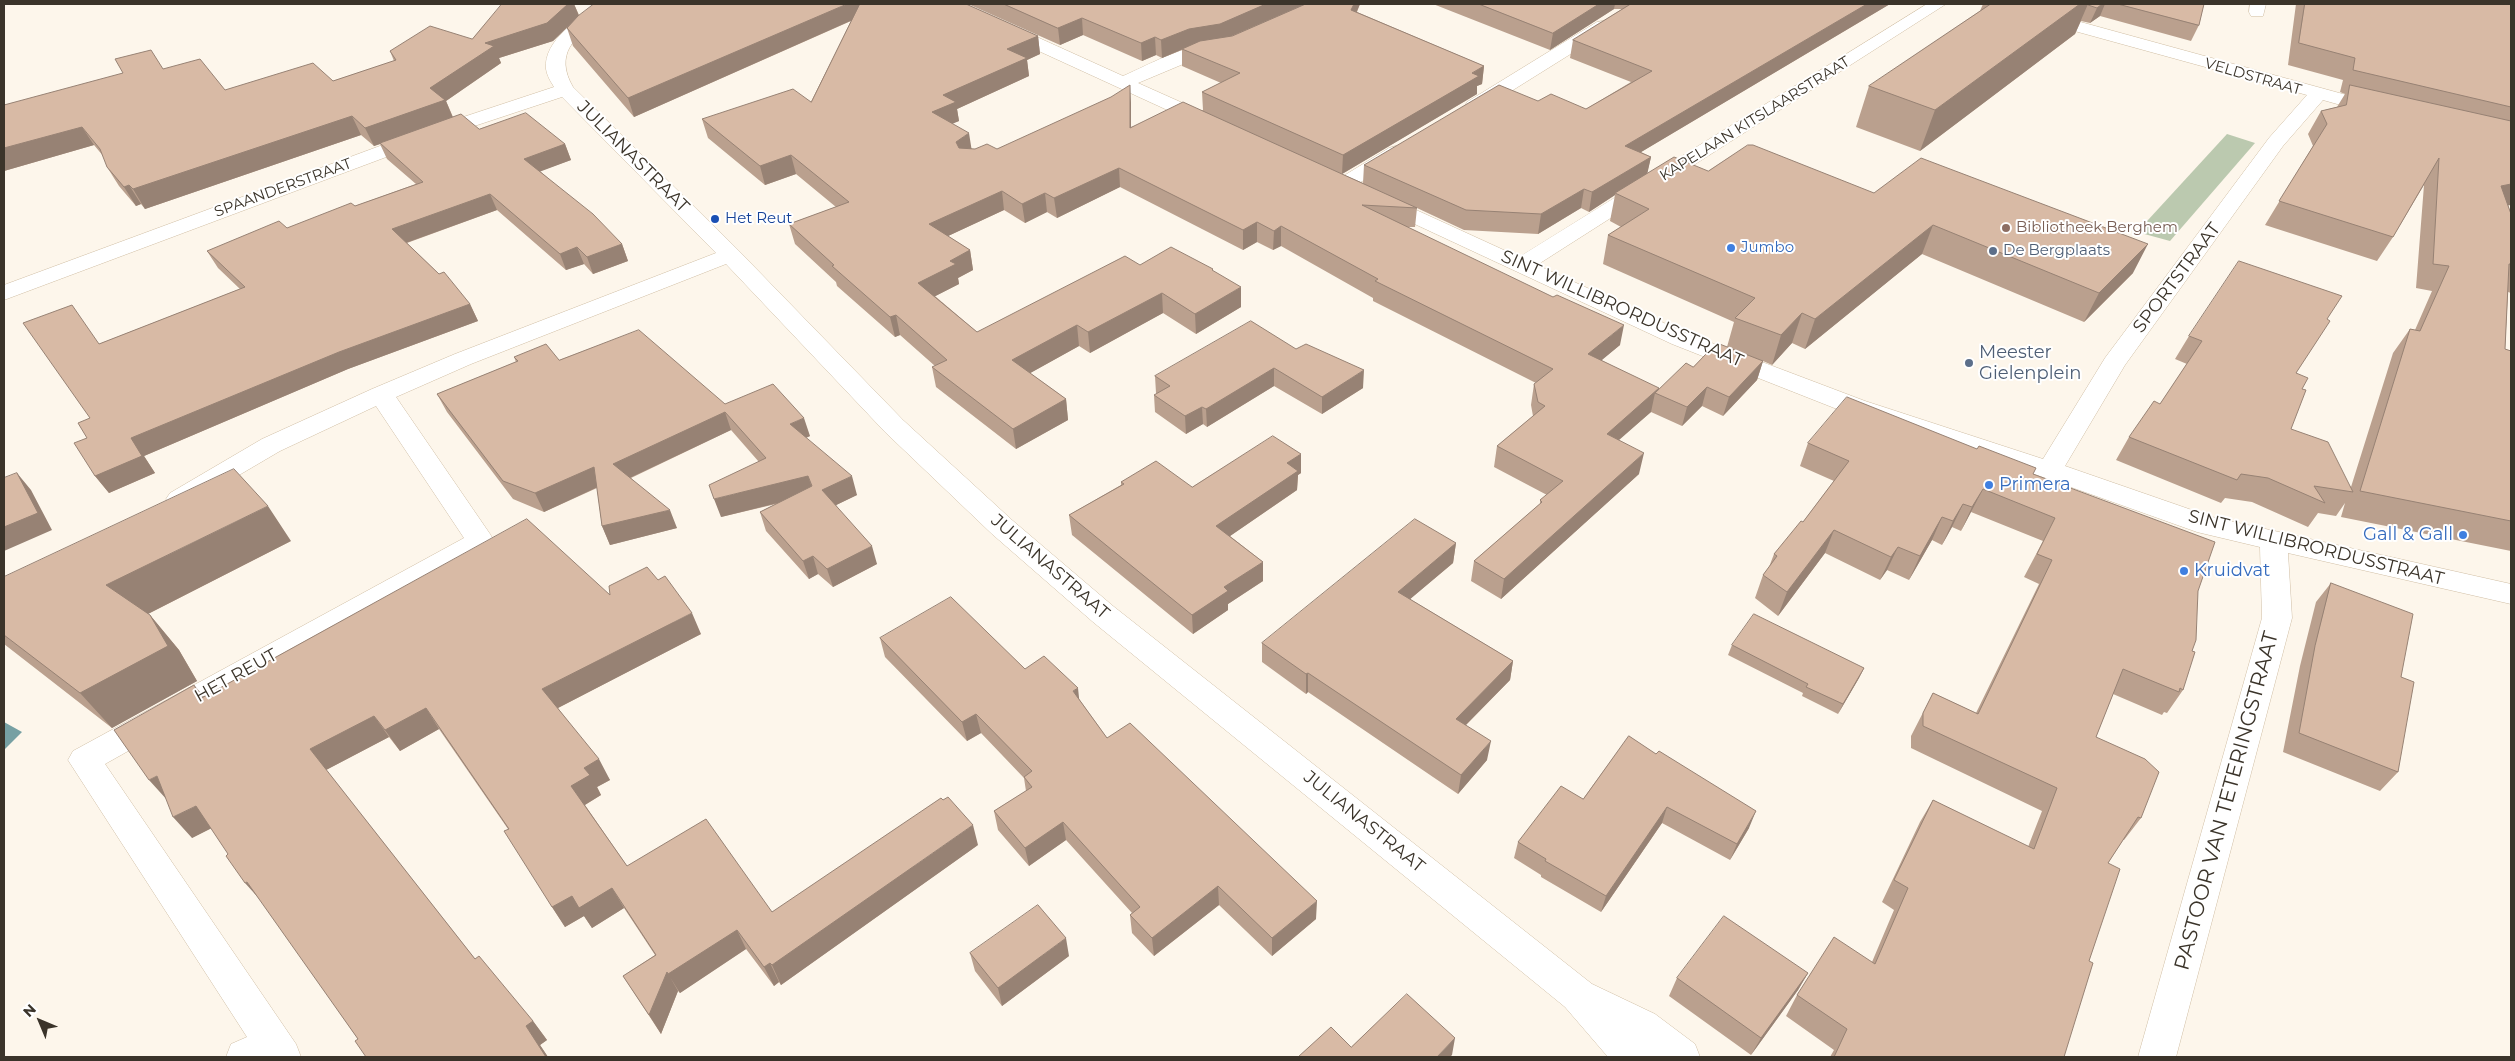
<!DOCTYPE html>
<style>
body{margin:0}
#map{position:relative;width:2515px;height:1061px;overflow:hidden;background:#fdf6eb;font-family:Montserrat,sans-serif}
canvas{display:block}
.frame{position:absolute;inset:0;border:5px solid #3b342a;pointer-events:none}
.north{position:absolute;left:15px;top:996px;width:50px;height:50px;-webkit-text-stroke:4px #fff;paint-order:stroke;rotate:315deg;font-size:14px;font-weight:700;line-height:20px;text-align:center;color:#3b342a}
.north::after{content:'';display:block;margin:auto;width:18px;height:22px;background:#3b342a;clip-path:polygon(50% 0,100% 100%,50% 72%,0 100%)}
</style>
<div id="map">
<canvas width="2515" height="1061"></canvas>
<div class="frame"></div>
<div class="north">N</div>
</div>
<script>
const ctx = document.querySelector('canvas').getContext('2d');
ctx.lineJoin = 'round';
function paint(path, color) { ctx.fillStyle = color; ctx.fill(path, 'evenodd'); }
function stroke(path, color, width, dash) { ctx.strokeStyle = color; ctx.lineWidth = width; ctx.lineCap = dash ? 'butt' : 'round'; ctx.setLineDash(dash || []); ctx.stroke(path); }
function drawText(font, color, halo, rows, align = 'center') {
  ctx.font = font + ' Montserrat,sans-serif'; ctx.lineWidth = 4; ctx.setLineDash([]); ctx.textBaseline = 'middle'; ctx.strokeStyle = halo; ctx.fillStyle = color; for (const [text, x, y, turn = 0] of rows) {
    ctx.save(); ctx.translate(x, y); ctx.rotate((+turn || 0) * Math.PI / 180); ctx.textAlign = isNaN(turn) ? turn : align; if (halo) ctx.strokeText(text, 0, 0); ctx.fillText(text, 0, 0); ctx.restore();
  }
}
const green = new Path2D(`
 M2227,134l28,9 -85,98 -33,-9z`);
const water = new Path2D(`
 M4,722l18,10 -18,18z`);
const minor = new Path2D(`
 M600,4h19c-4,6 -12,10 -18,14 -27,19 -47,36 -28,69l165,163 165,170 109,100 101,86 479,378 63,30 40,30 5,13h-92l-43,-50 -472,-385 -101,-88 -107,-102 -159,-168 -255,100 -75,33 94,137 4,7 -4,7 -385,216 191,280 5,13h-75l5,-13 16,-7 -179,-277 5,-9 391,-213 -88,-132 -96,45 -92,54 -9,3 -9,-3 -4,-6 4,-6 92,-54 110,-50 83,-35 261,-101 -154,-156 -133,44 -425,159v-15l411,-152 139,-46c-3,-5 -7,-11 -8,-18 -3,-28 33,-52 54,-65z
 M943,4h21l159,72c26,-11 73,-38 100,-31l3,4 -3,4 -23,4 -62,26 76,34 3,4 -3,4h-14l-255,-117z
 M1927,4h19l-409,261 151,69 177,67 178,58 62,-101 164,-220 38,-43 -316,-87 -2,-4h26l368,101 2,4 -2,4 -7,2 -53,-15 -40,46 -158,219 -60,101 147,51 299,67v20l-223,-51 4,65 -116,439h-38l124,-439 -2,-71 -63,-15 -157,-56 -193,-63 -175,-69 -296,-138 -3,-4 3,-4 7,-2 7,2 129,59z
 M2250,4h16l-3,12h-12l-2,-4z
 M1603,21l6,1 3,4 -3,4 -128,80h-14l-2,-4 2,-4 130,-80z
 M1396,146l7,2 3,4 -3,4 -52,32 -7,2 -7,-2 -3,-4 3,-4 52,-32z`);
const wall = new Path2D(`
 M574,4l5,11 387,-11 72,32 2,18 -13,6 2,16 -72,33 2,12 -7,2 20,26h25l134,-46v24l72,-17 -1,-18 19,-9 -39,-17v-16l-20,8 -6,-3 -14,6 -59,-26 -23,10 -92,-41h392l-3,8 127,54 -2,18 -5,2v8l-135,80 21,9 1,-18 174,-64 48,8 45,-27 -61,-24 3,-18 49,-31h-8l-64,41 -117,-46h457l-249,148 10,5 -4,16 61,-2 166,22 259,80 -49,49 -162,-68 -117,95 -13,-6 -20,22 -9,-4 -6,19 -34,36 -21,-10 -20,20 -31,-14 -33,28 21,34 -138,125 -30,-18 3,-20 66,-57v-4l7,-5 -53,-28 3,-21 36,-30 -2,-11 3,-21 2,-1 -163,-82v-3l-92,-52 -8,4 -16,-8 -14,8 -123,-63 -63,31 -10,-6 -22,11 -21,-13 -56,26 22,14 3,20 -15,8 1,6 -24,12 42,36 163,-67 73,6 28,36 -45,27 -33,-21 -73,40 -11,-7 -49,27 36,26 2,21 -52,29 -80,-62 -4,-20 3,-1 -35,-31 -5,2 -58,-51 -1,-4 -41,-38 -6,-20 47,-17 -40,-33 -31,11 -57,-47 -6,-19 109,-17 40,-81 -217,96 -61,-71 -6,-18 4,-5 -18,18 -54,17 2,5 -55,38 7,16 26,12 86,15 6,16 -31,11 82,73 6,17 -35,13 -9,-10 -18,6 -69,-60 -90,33 63,61 8,17 -130,48 -204,87 11,17 -46,20 -14,-17 -8,-38 3,-20 9,-74 141,-55 -22,-21 -11,-17 80,-23 68,-22 61,-22 -29,-25 -7,-15 -6,2 -13,-11 -216,74 -4,-5 -5,2 -17,-20 -12,-19 -3,-10 -10,-12 -90,26v-66l159,-36 62,21 108,-9 61,-20 -4,-10 82,-12zM1615,195l-5,26 11,6 -13,8 -5,29 131,58 -7,25 -34,20 -34,23 -58,-30 19,-15 -212,-118h7l2,-19 47,22 74,4 43,-26 8,4z
 M1983,4h221l-5,21 -8,16 -91,-25 -10,7 -9,-2 -6,13 -155,117 -64,-24 13,-41 111,-75z
 M2296,4h215v201h-3l3,9v79l-3,-1 -3,57 6,2v200l-170,-34 4,-14 -9,13 -18,-3 -10,14 -56,-25 -27,-4 -4,5 -105,-43 13,-23 31,-33 27,-40 -12,-5 14,-23 138,-17 -31,54 6,16 -11,40 60,58 42,-134 17,-24 5,1 17,-39 -16,-3 8,-103 -31,52 -16,24 -112,-36 48,-79 -5,-12 13,-23 16,-4 8,-13 -5,-2 3,-12 -55,-15z
 M1296,349l67,39 -41,26 -48,-28 -67,41 -4,-3 -17,10 -31,-22 -1,-17 3,-1 -1,-1 -1,-17z
 M514,357l45,3 166,44 85,32 -4,2 51,57 -21,10 41,59 -44,23 -15,-13 -9,5 -43,-48 -6,-19 16,-8 -55,13 38,-55 -28,-32 -100,48 46,50 -67,17 -8,-19 -5,-38 -53,24 -31,-13 -66,-87 -10,-18 79,-32z
 M1808,443l225,31 165,117 -6,60 -9,39 -16,23 -3,-1 -2,3 -49,-21 -17,43 45,81 -17,22h-1l-15,23 -19,98 -25,96h-234l4,-7 -48,-34 11,-21 75,-33 22,-52 -12,-8 38,-80 13,-22 95,47 14,-36 -131,-63v-12l22,-43 43,20 63,-129 -15,-7 19,-36 -72,-29 -10,19 -9,-4 -10,18 -10,-5 -23,40 -22,-10 -7,10 -55,-27 -47,63 -23,-18 8,-23 6,-8 5,-13 29,-32 31,-41 -34,-15z
 M1301,454v19l-3,2 -1,15 -67,46 33,26v19l-35,23v6l-35,24 -121,-99 -3,-20 52,-30v-3l71,5z
 M291,541l-143,73 2,1 29,35 18,31 -85,47 -108,-84v-67z
 M1456,543l-3,20 -43,36 103,62 -3,19 -44,45 21,35 -29,34 -150,-102 -2,2 -44,-32v-19z
 M2331,583l70,94 -3,95 -18,19 -97,-39 17,-86 16,-64z
 M610,595l91,39 -143,74 52,72 -13,7 4,8 -16,10 42,61 145,46 206,-67 -197,140 -2,-3 -5,4 -28,-37 -66,44 -2,-2 -17,43 -38,-58 32,-21 -31,-47 -32,20 -8,-12 -19,11 -13,-20 -44,-78 -69,-100 -39,22 -11,-14 -63,33 149,189 58,62 14,19 -7,5 8,12h-182l-8,-18 -147,-211 -19,10 11,-142z
 M880,638l145,31 54,30 28,39 209,181 -44,37 -53,-51 -65,51 -22,-23 -2,-18 2,-2 -66,-73 -37,26 -31,-36 -4,-19 32,-20 -2,-13 -43,-45 -14,8 -82,-84z
 M1732,645l132,23 -5,10 -21,36 -36,-18 1,-3 -75,-38z
 M1629,736l120,92 -19,32 -68,-37 -61,89 -60,-35v-2l-27,-17 4,-16 65,-43z
 M970,953l99,3 -67,50 -27,-35z
 M1808,973l-10,17 -47,65 -82,-59 8,-18z`);
const shadedWall = new Path2D(`
 M568,4h6l5,12 -26,25 -54,17 2,5 -55,38 7,17 -73,25v1l-6,2 -9,-18 65,-40 55,-45z
 M847,4h17l2,10 -232,103 -6,-19z
 M1266,4h39l-85,37 -30,5 -28,12 -1,-18 28,-11z
 M1354,4h6l-10,23 1,-17z
 M1599,4h16l-1,5 -64,41 3,-17z
 M1867,4h23l-269,160 4,-18z
 M2080,4h8l-13,30 -155,117 15,-41z
 M2102,4h3l-5,12 -10,7 7,-15z
 M1082,18l1,17 -23,10 -2,-17z
 M1038,36l2,18 -13,6 2,16 -72,33 2,12 -23,10 -4,-19 11,-17 64,-46z
 M1155,37l1,18 -14,6 -1,-18z
 M1484,66l-2,18 -5,2v8l-135,80 1,-19z
 M1130,85l1,18v44l-1,-19z
 M352,116l9,19 -216,74 -12,-20z
 M82,127l12,18 -90,26v-23z
 M969,133l3,19 -12,9 -4,-19z
 M565,144l6,16 -40,15 -7,-16z
 M791,155l5,19 -31,11 -5,-19z
 M1651,157l-4,18 -32,18v2l-26,17 3,-20z
 M1119,168l1,19 -63,31 -3,-20z
 M2511,184v21l-26,4 16,-23z
 M129,185l12,19 -5,2 -12,-19z
 M1584,189l-3,19 -43,26 3,-20z
 M1002,191l2,19 -71,33 -4,-19z
 M1045,193l2,19 -22,11 -3,-19z
 M490,194l7,16 -97,35 -8,-16z
 M1257,222v20l-14,8v-20z
 M1933,225l-11,29 -117,95 10,-30z
 M1281,226v20l-8,4 1,-19z
 M622,244l6,17 -35,13 -6,-17z
 M2148,244l-15,29 -49,49 15,-29z
 M577,247l7,17 -18,6 -6,-16z
 M970,250l3,20 -15,8 1,6 -37,19 -4,-20 32,-22z
 M1241,287v20l-45,27 -1,-20z
 M1162,293l1,20 -73,40 -2,-21z
 M470,304l8,17 -130,48 -204,87 11,17 -46,20 -14,-17 36,-38 208,-86z
 M1802,313l-10,30 -20,22 9,-30z
 M896,315l4,20 -5,2 -5,-20z
 M1077,325l2,21 -63,35 -4,-21z
 M1624,325l-4,20 -36,30 4,-21z
 M1763,361l-6,19 -34,36 6,-19z
 M1274,368v18l-67,41 -1,-18z
 M1364,370l-1,18 -41,26v-17z
 M1707,387l-5,19 -20,20 5,-19z
 M1659,388l-1,6 -3,-1 -4,19 -49,43 5,-21z
 M1066,399l2,21 -52,29 -3,-20z
 M1202,407l1,17 -17,10 -1,-18z
 M725,412l6,18 -110,52 -8,-18z
 M804,418l6,18 -14,6 -6,-18z
 M1644,453l-5,21 -138,125 3,-20z
 M1301,454v19l-3,2 -1,15 -80,55 -1,-19 71,-63z
 M594,467l8,18 -58,27 -9,-19z
 M17,473l14,17 21,40 -48,21v-24z
 M808,476l6,18 -93,23 -7,-18z
 M852,476l5,19 -29,14 -6,-19z
 M1983,489l-12,23 -10,19 11,-24z
 M1963,504l-11,23 -10,18 11,-24z
 M268,506l23,35 -155,79 -30,-35z
 M670,510l7,18 -67,17 -8,-19z
 M1942,517l-10,23 -23,40 11,-24z
 M1834,530l-9,23 -47,63 9,-24z
 M1456,543l-3,20 -57,48 2,-19z
 M872,546l5,18 -44,23 -6,-18z
 M1898,547l-11,23 -7,10 11,-23z
 M813,556l5,18 -9,5 -6,-18z
 M1263,562v19l-35,23v6l-35,24 -1,-19 32,-28z
 M692,613l9,21 -147,76 -12,-21z
 M150,615l29,35 18,31 -85,47 -32,-35z
 M1513,661l-3,19 -57,58 3,-19z
 M1864,668l-5,10 -21,36 5,-10z
 M1308,673v19l-2,2v-20z
 M194,685l18,21 -11,-8z
 M1078,688l2,19 -7,-16z
 M426,708l13,21 -39,22 -15,-21z
 M976,714l5,19 -14,8 -5,-19z
 M374,716l15,21 -63,33 -16,-21z
 M1491,741l-4,19 -29,34 3,-19z
 M599,759l11,21 -13,7 4,8 -18,11 -12,-20 13,-18z
 M157,776l11,25 -19,-21z
 M196,806l18,21 -22,11 -19,-21z
 M1667,807l-5,16 -61,89 5,-16z
 M1756,811l-7,17 -19,32 7,-16z
 M1063,822l3,18 -37,26 -4,-18z
 M973,825l5,20 -197,140 -9,-20z
 M247,882l16,21 -18,-20z
 M1218,886l1,19 -65,51 -2,-18z
 M612,888l12,20 -32,20 -8,-12 -19,11 -13,-20 20,-11z
 M1317,901l-1,18 -44,37v-18z
 M737,930l9,19 -66,44 -12,-19z
 M1066,938l3,18 -67,50 -4,-18z
 M770,963l9,19 -5,4 -10,-19z
 M667,972l11,19 -17,43 -12,-19z
 M1808,973l-10,17 -47,65 10,-17z
 M533,1021l14,19 -7,5 8,12h-2l-20,-31z
 M1455,1038l-3,17 -2,2h-13z`);
const building = new Path2D(`
 M502,4h66l-21,19 -62,20 9,3 -64,42 15,12 -80,28 -13,-12 -219,73 -4,-4 -5,2 -17,-20 -7,-18 -18,-22 -78,21v-43l119,-32 -8,-14 36,-9 12,19 37,-10 25,31 88,-27 20,18 63,-21 -6,-9 40,-25 42,13z
 M594,4h253l-219,94 -61,-70 11,-12z
 M860,4h106l72,32 -31,13 20,9 -84,37 13,7 -24,10 37,21 -13,9 3,6 16,1 12,-5 10,5 114,-52 19,-12v43l53,-26 234,106 -55,-3 191,92 4,-2 67,30 -36,29 71,34 -52,46 37,19 -140,126 -30,-18 68,-59 -2,-2 23,-19 -66,-35 48,-40 -7,-4 -4,-18 19,-15 -178,-88 3,-2 -97,-53 -7,5 -17,-9 -14,8 -124,-62 -65,30 -9,-5 -23,11 -20,-13 -73,33 41,26 -20,11 6,3 -38,19 59,49 148,-76 15,9 31,-18 42,22 -1,1 29,17 -46,27 -33,-21 -74,39 -11,-7 -65,35 54,39 -53,30 -81,-62 15,-7 -51,-45 -6,2 -58,-51 2,-1 -45,-41 60,-22 -58,-47 -31,11 -58,-47 91,-30 18,13z
 M1004,4h262l-46,20 -31,5 -28,11 -6,-3 -14,6 -59,-25 -24,10z
 M1306,4h48l-3,6 133,56 -12,7 7,3 -136,79 -141,-63 38,-19 -58,-24 18,-8 32,-5z
 M1479,4h120l-46,29z
 M1631,4h236l-242,142 26,11 -59,35 -8,-3 -43,25 -75,-4 -102,-45 135,-80 39,16 13,-7 35,15 66,-38 -79,-31z
 M1991,4h89l-145,106 -66,-24z
 M2088,4h14l-5,4 -9,-3z
 M2118,4h86l-5,21z
 M2305,4h206v103l-158,-37 2,-12 -56,-15z
 M2350,85l161,36v63l-10,2 10,28v50h-2l-4,85 6,2v170l-151,-30 50,-162 10,2 29,-65 -16,-2 6,-106 -46,79 -114,-36 48,-77 -6,-13 25,-6z
 M526,113l39,31 -41,15 69,55 29,30 -35,13 -10,-10 -17,7 -70,-60 -98,35 47,45 5,-2 26,32 -131,48 -208,86 11,18 -47,20 -21,-33 13,-5 -9,-15 12,-5 -67,-95 49,-18 27,39 146,-57 -38,-36 72,-30 8,7 64,-25 4,3 68,-24 -43,-39 81,-29 18,15z
 M1748,145h5l121,48 47,-35 227,86 -49,49 -166,-68 -118,94 -13,-6 -21,22 -46,-17 20,-20 -147,-63 41,-26 -34,-16 59,-36 34,14z
 M2239,261l103,35 -15,23 3,2 -34,52 12,5 -6,11 4,1 -15,39 37,13 25,50 -39,-6 11,17 -57,-25 -27,-4 -4,6 -108,-43 25,-36 6,3 42,-63 -13,-5z
 M1251,321l45,28 10,-5 58,26 -42,27 -48,-29 -68,41 -4,-2 -17,9 -31,-21 16,-9 -15,-10z
 M639,330l86,74 48,-20 31,34 -14,6 62,52 -30,14 50,56 -45,23 -14,-13 -10,5 -43,-49 52,-26 -4,-10 -94,23 -5,-14 57,-27 -41,-46 -112,52 57,46 -68,16 -8,-59 -59,26 -32,-12 -66,-87 81,-33 -4,-4 32,-13 13,16z
 M1717,343l46,18 -34,36 -22,-10 -20,20 -32,-14 31,-30 7,4z
 M1847,397l130,52 2,-3 57,22 -3,6 182,68 -17,49 -2,49 -4,11 3,1 -12,38 -3,-2 -1,4 -56,-23 -27,68 49,22 14,13 -18,46 -3,-1 -30,46 12,6 -31,92 4,2 -29,94h-230l13,-28 -50,-34 37,-58 41,27 33,-76 -14,-8 39,-80 101,49 23,-61 -134,-62v-13l10,-20 45,21 74,-154 -15,-6 18,-36 -72,-29 -11,18 -9,-3 -10,17 -11,-4 -22,39 -22,-9 -7,10 -57,-27 -47,62 -24,-17 14,-19 -3,-2 27,-33 2,1 46,-61 -41,-18z
 M1273,436l28,18 -14,9 11,8 -82,55 47,36 -39,25 4,4 -36,24 -123,-100 55,-31 -3,-2 35,-21 36,26z
 M234,469l34,37 -162,79 44,30 18,31 -88,47 -76,-58v-58z
 M17,473l21,40 -34,14v-49z
 M527,519l83,76 -1,-9 38,-19 11,13 7,-4 27,37 -150,76 57,70 -15,9 6,7 -19,11 56,80 79,-47 66,93 169,-114 2,2 5,-3 25,28 -201,140 -2,-2 -6,4 -27,-37 -69,44 -1,-2 -18,43 -26,-39 33,-21 -44,-67 -33,20 -7,-12 -20,11 -48,-76 5,-2 -83,-121 -41,22 -11,-14 -64,33 165,210 4,-3 54,65 -7,5 20,31h-180l-11,-16 3,-2 -111,-157 -2,1 -19,-27 2,-2 -32,-48 -23,11 -16,-41 -8,4 -35,-50 80,-45 7,13z
 M1415,519l41,24 -58,49 115,69 -57,58 35,22 -30,34 -153,-102 -2,1 -44,-31z
 M2331,583l82,31 -12,63 13,5 -16,90 -99,-39 16,-87z
 M951,597l74,72 19,-13 34,32 -5,3 34,47 23,-15 187,178 -45,37 -54,-52 -66,52 -22,-23 10,-8 -77,-85 -38,26 -31,-37 38,-24 -8,-10 8,-6 -56,-57 -14,8 -82,-84z
 M1754,614l110,54 -21,36 -37,-17 2,-3 -76,-39z
 M1629,736l27,18 3,-3 97,60 -19,33 -70,-37 -61,89 -61,-35 1,-2 -28,-17 43,-56 22,13z
 M1038,905l28,33 -68,50 -28,-35z
 M1724,916l84,57 -47,65 -84,-60z
 M1407,994l48,44 -18,19h-139l33,-30 20,20z`);
const markers = [
 [715,219,5,"#1a4fb4"],
 [2006,228,5,"#8d6e63"],
 [1731,248,5,"#3f7fe0"],
 [1993,251,5,"#5c6f8a"],
 [1969,363,5,"#5c6f8a"],
 [1989,485,5,"#3f7fe0"],
 [2463,535,5,"#3f7fe0"],
 [2184,571,5,"#3f7fe0"]
];
const farStreetnames = [
 ["VELDSTRAAT",2253,77,16],
 ["KAPELAAN KITSLAARSTRAAT",1755,119,-32],
 ["SPAANDERSTRAAT",283,188,-20]
];
const farTransitnames = [
 ["Het Reut",725,219]
];
const farEducationnames = [
 ["Bibliotheek Berghem",2016,228]
];
const farShopnames = [
 ["Jumbo",1741,248]
];
const farServicenames = [
 ["De Bergplaats",2003,251]
];
const streetNames = [
 ["JULIANASTRAAT",633,157,45],
 ["SPORTSTRAAT",2177,278,-53],
 ["SINT WILLIBRORDUSSTRAAT",1622,309,24],
 ["SINT WILLIBRORDUSSTRAAT",2316,548,14],
 ["JULIANASTRAAT",1050,567,41],
 ["HET REUT",236,676,-29],
 ["JULIANASTRAAT",1364,822,39]
];
const serviceNames = [
 ["Meester",1979,353],
 ["Gielenplein",1979,374]
];
const shopNames = [
 ["Primera",1999,485],
 ["Gall & Gall",2453,535,"right"],
 ["Kruidvat",2194,571]
];
const nearStreetnames = [
 ["PASTOOR VAN TETERINGSTRAAT",2227,801,-75]
];
paint(green, '#bbc9af');
paint(water, '#77a0a3');
stroke(minor, '#d0bea4', 1);
paint(minor, '#fff');
paint(wall, '#baa08e');
paint(shadedWall, '#978274');
paint(building, '#d8baa5');
stroke(building, '#978274', 1);
for (const [x, y, r, color] of markers) { const dot = new Path2D(); dot.arc(x, y, r, 0, 2 * Math.PI); ctx.fillStyle = color; ctx.fill(dot); stroke(dot, '#fff', 2); }
drawText('15px', '#3b342a', '#fff', farStreetnames);
drawText('15px', '#164399', '#fff', farTransitnames, 'left');
drawText('15px', '#785e54', '#fff', farEducationnames, 'left');
drawText('15px', '#366cbe', '#fff', farShopnames, 'left');
drawText('15px', '#4e5e75', '#fff', farServicenames, 'left');
drawText('18px', '#3b342a', '#fff', streetNames);
drawText('18px', '#4e5e75', '#fff', serviceNames, 'left');
drawText('18px', '#366cbe', '#fff', shopNames, 'left');
drawText('21px', '#3b342a', '#fff', nearStreetnames);
</script>
